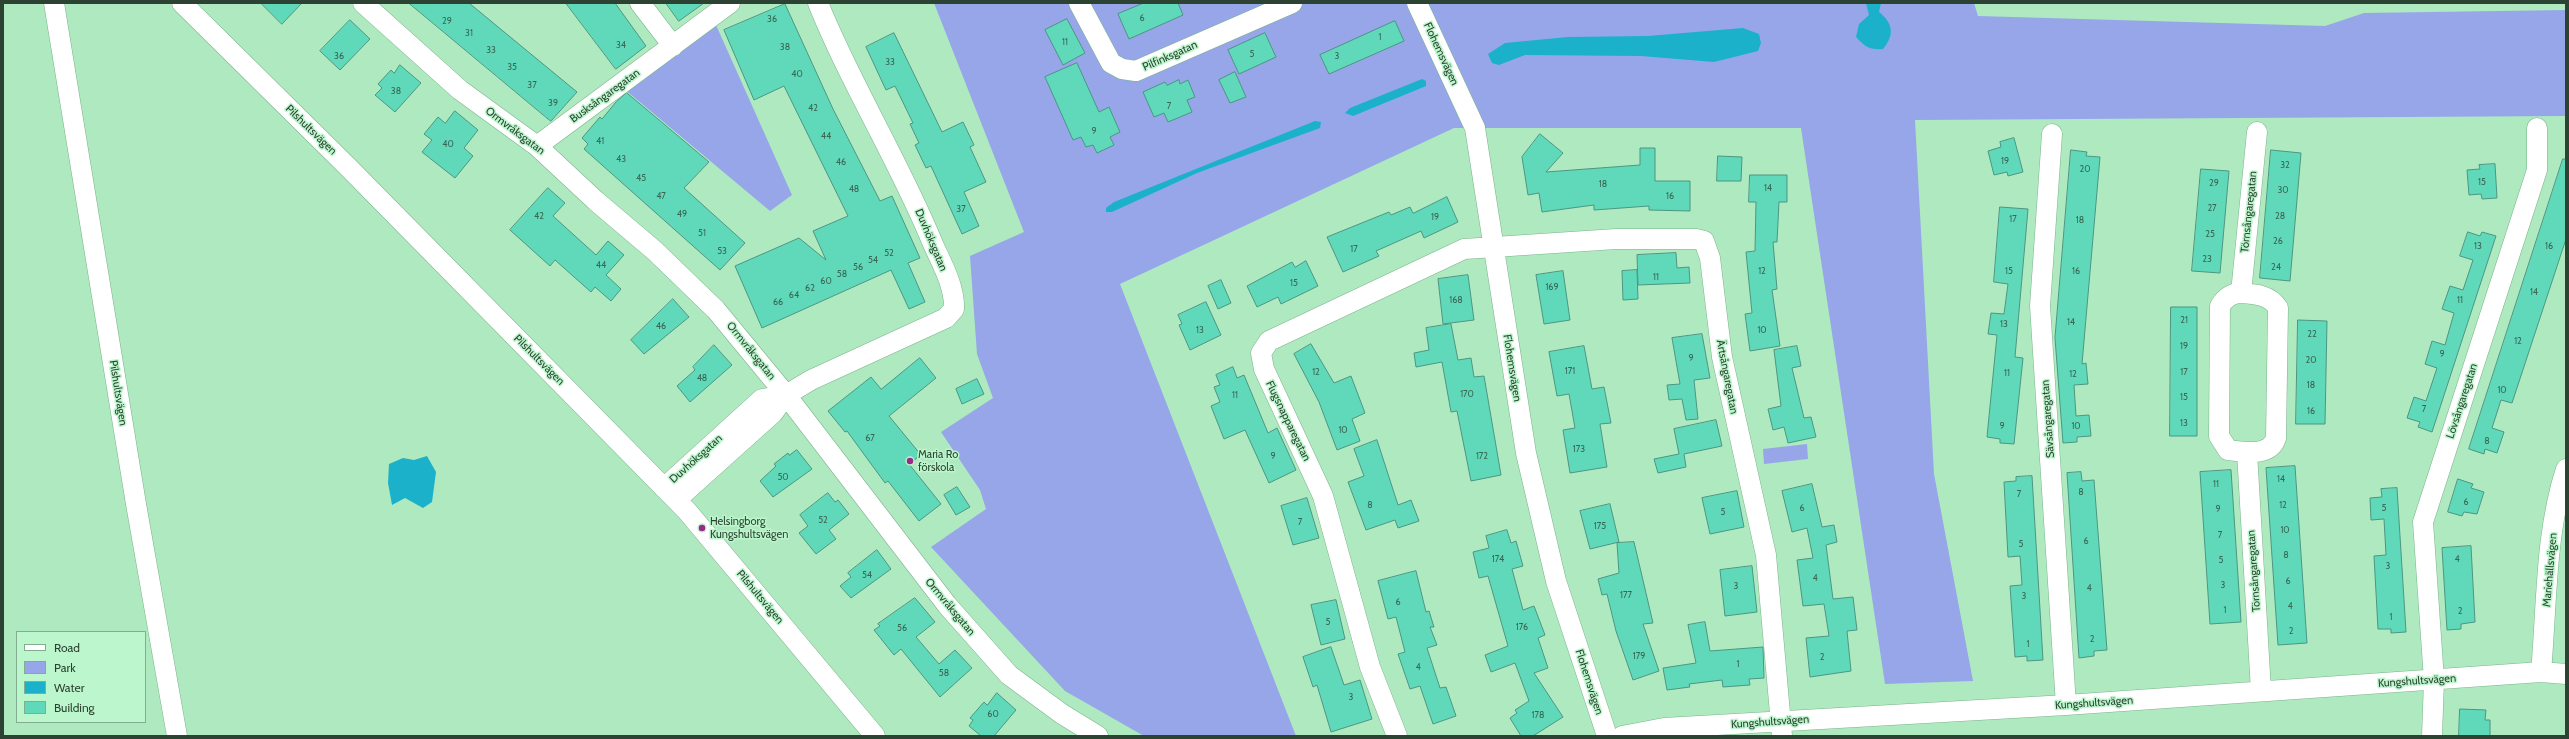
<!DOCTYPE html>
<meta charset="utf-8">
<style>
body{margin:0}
#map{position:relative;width:2569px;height:739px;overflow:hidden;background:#afe9bf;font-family:Cabin,sans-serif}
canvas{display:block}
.frame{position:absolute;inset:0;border:4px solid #2c4333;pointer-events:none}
.legend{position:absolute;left:16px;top:631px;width:130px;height:92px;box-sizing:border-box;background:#bcf6cc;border:1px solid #82ae8f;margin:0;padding:5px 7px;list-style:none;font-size:12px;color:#2c4333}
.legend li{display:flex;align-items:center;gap:8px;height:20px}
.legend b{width:20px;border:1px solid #82ae8f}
</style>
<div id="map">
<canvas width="2569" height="739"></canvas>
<div class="frame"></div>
<ul class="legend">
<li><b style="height:5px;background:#fff"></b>Road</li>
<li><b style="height:11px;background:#96a6e9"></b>Park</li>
<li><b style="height:11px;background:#1bb1cb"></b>Water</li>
<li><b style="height:11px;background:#60d9ba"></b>Building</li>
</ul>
</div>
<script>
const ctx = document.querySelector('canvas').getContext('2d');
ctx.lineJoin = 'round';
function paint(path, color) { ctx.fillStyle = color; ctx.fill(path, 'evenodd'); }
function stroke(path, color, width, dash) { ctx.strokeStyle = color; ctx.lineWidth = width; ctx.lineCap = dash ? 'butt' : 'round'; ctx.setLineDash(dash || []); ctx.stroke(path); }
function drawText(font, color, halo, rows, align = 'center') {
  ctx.font = font + ' Cabin,sans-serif'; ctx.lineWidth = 3; ctx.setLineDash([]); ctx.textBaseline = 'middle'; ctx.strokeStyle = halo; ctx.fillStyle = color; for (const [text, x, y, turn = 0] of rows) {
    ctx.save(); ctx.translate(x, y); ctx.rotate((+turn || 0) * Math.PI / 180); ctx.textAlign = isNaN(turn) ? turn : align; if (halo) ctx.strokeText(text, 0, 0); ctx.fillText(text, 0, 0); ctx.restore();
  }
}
const green = new Path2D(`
 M934,3h1040l4,13 347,10 39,-13 202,-3v106l-651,4 19,354 39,207 -88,3 -84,-556h-347l-334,156 176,452h-152l-79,-45 -134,-144 55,-38 -6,-19 -39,-58 52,-34 -16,-44 -7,-98 54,-24z
 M716,25l76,170 -22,16 -147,-123z
 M1807,444l1,15 -44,5 -1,-15z`);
const water = new Path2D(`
 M1866,3h15l-2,9c14,11 16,23 4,37 -13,1 -18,-2 -27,-12l3,-13 10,-9z
 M1743,28l16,6 2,9 -3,8 -44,11 -73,-6 -116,-1 -26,10 -7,-2 -4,-9 17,-11 63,-6 80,-1z
 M1422,79l4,2v5l-73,30 -8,-3 5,-5z
 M1315,121l6,1 -1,6 -123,45 -85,39h-6v-4l8,-6z
 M427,456l9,16 -4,30 -9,6 -18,-10 -13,7 -4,-22 1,-19 14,-6 11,2z`);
const building = new Path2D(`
 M261,3h41l-20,21z
 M409,3h60l108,89 -26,29z
 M566,3h49l31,43 -30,23z
 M666,3h38l-25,18z
 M1144,3h34l5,12 -54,24 -11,-25z
 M785,4l48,105 47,92 12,-5 28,62 -12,5 17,39 -16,7 -18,-39 -129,58 -27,-62 64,-28 27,22 -13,-29 35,-15 -64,-130 -30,14 -30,-70z
 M1067,19l18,34 -22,12 -18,-35z
 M350,20l20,19 -30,31 -20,-19z
 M1395,21l9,20 -75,33 -9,-19z
 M894,33l48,99 21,-10 11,23 -4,2 16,35 -22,10 15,34 -17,8 -31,-68 -5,2 -11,-23 4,-2 -9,-19 3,-1 -18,-37 -9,4 -20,-43z
 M1265,33l11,24 -37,17 -11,-24z
 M1077,63l22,49 10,-5 11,25 -10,5 4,8 -17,8 -4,-8 -7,2 -5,-10 -8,3 -28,-63z
 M400,65l21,18 -26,29 -20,-17 7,-7 -4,-4 13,-14 3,3z
 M1235,72l11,25 -16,6 -11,-23z
 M1179,80l1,4 8,-4 7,17 -8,3 5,12 -24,10 -4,-9 -10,4 -11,-25 22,-10 2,3z
 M627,93l82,69 -25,26 61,55 -25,27 -136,-121 4,-5 -6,-6 18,-21 2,2 14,-17z
 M455,111l23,19 -14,18 9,8 -18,22 -33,-26 10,-12 -8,-6 14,-17 7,6z
 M1540,134l23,19 -17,19 94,-7v-17h15v33h35v30l-41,-1v-4l-55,4v-5l-52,7 -3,-19 -11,2 -6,-38z
 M2014,138l9,34 -15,4 -1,-4 -13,3 -6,-24 13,-4 -1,-5z
 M2071,150l16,2 -1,4 14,1 -18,207 4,-1 2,21 -14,1 2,31 13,-1 2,21 -14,1v5l-14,1 -8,-105z
 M2271,150l30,3 -11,128 -30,-3z
 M1718,156l24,1 -1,24h-24z
 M2563,159h3v80l-54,164 -11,-3 -9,28 12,4 -7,21 -12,-4 -1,5 -15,-5z
 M2495,164l2,34 -15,1 -1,-5 -12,1 -2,-25 13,-1 -1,-4z
 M2201,169l28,2 -9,102 -28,-2z
 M1750,175h37v27h-8l-2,40h-4l4,47 -5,1 8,56 -30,5 -5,-37 7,-1 -6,-61 9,-1 1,-49h-7z
 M548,188l17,15 -12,13 43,39 12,-14 16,14 -18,20 15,14 -10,12 -16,-14 -4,5 -36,-32 -5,6 -40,-36z
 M1447,197l11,25 -34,16 -3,-7 -45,20 3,5 -36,16 -16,-35 62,-25 2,3 19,-8 3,6z
 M2000,207l28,2 -13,148 8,1 -9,86 -14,-1v-4l-13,-2 10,-102 -9,-1 3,-21 13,1 4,-30 -14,-2z
 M2468,232l12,4 2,-4 14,4 -64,196 -14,-5 2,-5 -13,-4 7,-21 12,4 11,-33 -12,-4 7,-23 13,4 9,-32 -12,-4 8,-23 13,4 10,-30 -13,-4z
 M1676,253l1,15 12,-1 1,16 -52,2 -1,-30z
 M1306,261l12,25 -37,18 -3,-7 -21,10 -10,-21 45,-24 3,5z
 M1637,270l1,29 -15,1 -1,-29z
 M1563,271l7,49 -26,4 -8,-49z
 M1468,275l6,45 -31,4 -5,-45z
 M1221,280l10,23 -13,6 -10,-23z
 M673,299l16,18 -45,37 -13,-14z
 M1206,302l15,33 -31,15 -11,-25 3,-1 -4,-9z
 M2171,307h26v129h-27z
 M2298,320l29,1 -2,103h-29z
 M1451,324l7,36 13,-2 3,19 10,-1 17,99 -30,6 -14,-70 -6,1 -9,-50 -26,5 -2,-14 15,-3 -3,-22z
 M1702,334l8,44 -16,2 4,39 -12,1 -4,-21 -13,1 -2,-15 13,-1 -8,-46z
 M1311,344l23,39 17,-7 14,37 -13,6 8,22 -23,9 -18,-48 -25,-48z
 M714,345l18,20 -42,37 -13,-16 18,-16 -2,-3z
 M1584,346l8,43 12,-2 7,36 -11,1 7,43 -37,6 -7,-43 12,-2 -6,-34 -12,2 -8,-44z
 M1797,346l4,20 -9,2 12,50 7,-1 5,20 -28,6 -4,-16 -11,3 -5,-21 13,-3 -7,-56z
 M920,358l16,20 -47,38 32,39 -12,9 32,40 -22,17 -31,-40 -3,2 -38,-52 -2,1 -17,-21 43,-34 10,12z
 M1233,367l4,11 7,-3 24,58 9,-5 19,42 -27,13 -24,-53 -21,9 -13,-33 9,-4 -6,-15 6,-2 -4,-10z
 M977,379l7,15 -22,10 -6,-15z
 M1716,420l6,26 -38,8 2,13 -28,6 -4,-14 25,-5 -5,-25z
 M1377,440l21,65 13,-5 8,21 -21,7 -3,-8 -29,10 -18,-48 16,-6 -10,-27z
 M797,450l15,19 -39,28 -13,-16 16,-15 -2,-2 14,-11 1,2z
 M2295,466l12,177 -29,2 -12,-177z
 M2231,470l10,152 -31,2 -10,-152z
 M2081,472l1,9 12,-1 13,170 -13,1v5l-15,2 -12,-185z
 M2032,476l11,184 -16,1v-5l-12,1 -5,-71 12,-1 -2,-29 -12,1 -4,-75 12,-1v-4z
 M2458,479l15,5 -2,4 13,4 -7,22 -13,-2 -2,4 -14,-4z
 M1812,484l10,43 12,-2 3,17 -11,3 7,54 20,-2 4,33 -10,1 4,40 -41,6 -4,-39 23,-2 -5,-32 -21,2 -6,-46 16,-2 -6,-30 -15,4 -10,-41z
 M957,487l13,20 -14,8 -12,-20z
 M2397,488l9,144 -15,1v-4h-13l-4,-73 12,-1 -2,-36 -13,1 -1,-22 12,-1 -1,-8z
 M1737,491l7,36 -34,7 -8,-36z
 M828,493l7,9 3,-2 11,14 -20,16 7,9 -20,15 -17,-21 9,-7 -8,-11z
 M1307,498l12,40 -26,7 -12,-39z
 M1610,504l9,38 -29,7 -10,-38z
 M1507,530l4,13 5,-2 7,25 -11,3 11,41 11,-4 11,29 -7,3 10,30 -14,5 29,44 -30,19h-12l-11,-18 7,-5 -2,-3 14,-9 -14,-38 -24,9 -6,-17 23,-9 -20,-70 -9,2 -6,-26 16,-4 -3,-12z
 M1634,542l19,81 -10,1 16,47 -26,9 -17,-49 -9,-37 -5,1 -4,-16 21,-6 -2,-30z
 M2471,546l4,76 -14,2v5l-14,1 -5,-82z
 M877,550l14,19 -40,29 -11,-12 11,-9 -3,-4z
 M1752,566l5,46 -32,4 -5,-46z
 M1416,571l10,41 3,-1 5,16h-4l7,18 -10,3 13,40 6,-1 10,29 -23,8 -13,-38 -10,3 -12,-35 7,-2 -9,-35 -8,2 -10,-38z
 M915,598l20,24 -19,15 23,27 16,-14 17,18 -32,29 -39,-48 -7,6 -20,-25 6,-4 -2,-2z
 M1336,600l9,39 -24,6 -10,-40z
 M1705,622l5,29 53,-4 1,31 -15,1 1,6 -27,2 -1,-7 -33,4 1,3 -23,3 -4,-22 33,-5 -8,-38z
 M1331,647l13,38 16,-5 12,39 -41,13 -14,-47 -4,2 -10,-30z
 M997,693l19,17 -22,26h-13l-12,-10 4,-6 -3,-2 14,-16 3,3z
 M2460,709l26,1 -1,10h5v16h-31z`);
const minor = new Path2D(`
 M54,3l82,501 41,232
 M182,3l166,164 339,344 188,225
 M363,3l97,87 77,56 59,55 59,50 61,59 70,85 161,210 62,70 53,39 36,22
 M640,3l33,43
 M1079,3l32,60 11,6 14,2 156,-68
 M1417,3l58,125 51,325 30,128 51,155
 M2052,134l-12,172 26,399
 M537,146l193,-143
 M2241,293c-10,0 -16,5 -21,13l-1,130 9,14c17,2 42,7 48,-12l2,-130c-8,-13 -23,-14 -37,-15l16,-161
 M2247,452l14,239
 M664,488l98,-89 24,-4 25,-15 135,-62 8,-9c1,-22 -12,-45 -21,-65 -34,-83 -82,-159 -115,-241
 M676,500l97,-87 13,-18
 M2541,672c6,-67 4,-139 25,-203
 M1397,736l-27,-69 -47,-171 -59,-127 -3,-16 8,-12 195,-92 152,-10h80l8,2 6,17 12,99 44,198 16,181
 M1622,736l42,-8 402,-23 475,-33 25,2
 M2432,736l2,-56 -11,-158 114,-352v-42`);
const markers = [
 [910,461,4,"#982a8a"],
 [702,528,4,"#982a8a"]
];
const numberNames = [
 ["6",1142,18],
 ["36",772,19],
 ["29",447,21],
 ["31",469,33],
 ["1",1380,37],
 ["11",1065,42],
 ["34",621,45],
 ["38",785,47],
 ["33",491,50],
 ["5",1252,54],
 ["36",339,56],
 ["3",1337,56],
 ["33",890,62],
 ["35",512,67],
 ["40",797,74],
 ["37",532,85],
 ["38",396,91],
 ["39",553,103],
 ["7",1169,106],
 ["42",813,108],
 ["9",1094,131],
 ["44",826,136],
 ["41",600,141],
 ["40",448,144],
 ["43",621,159],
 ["19",2005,161],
 ["46",841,162],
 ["32",2285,165],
 ["20",2085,169],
 ["45",641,178],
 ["15",2482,182],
 ["29",2214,183],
 ["18",1603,184],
 ["14",1768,188],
 ["48",854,189],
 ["30",2283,190],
 ["47",661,196],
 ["16",1670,196],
 ["27",2212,208],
 ["37",961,209],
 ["49",682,214],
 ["42",539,216],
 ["28",2280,216],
 ["19",1435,217],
 ["17",2013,219],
 ["18",2080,220],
 ["51",702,233],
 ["25",2210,234],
 ["26",2278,241],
 ["13",2478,246],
 ["16",2549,246],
 ["17",1354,249],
 ["53",722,251],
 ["52",889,253],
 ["23",2207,259],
 ["54",873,260],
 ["44",601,265],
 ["56",858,267],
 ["24",2276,267],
 ["12",1762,271],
 ["15",2009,271],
 ["16",2076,271],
 ["58",842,274],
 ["11",1656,277],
 ["60",826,281],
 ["15",1294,283],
 ["169",1552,287],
 ["62",810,288],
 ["14",2534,292],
 ["64",794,295],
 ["168",1456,300],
 ["11",2460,300],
 ["66",778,302],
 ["21",2184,320],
 ["14",2071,322],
 ["13",2004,324],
 ["46",661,326],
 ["13",1200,330],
 ["10",1762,330],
 ["22",2312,334],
 ["12",2518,341],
 ["19",2184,346],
 ["9",2442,354],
 ["9",1691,358],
 ["20",2311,360],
 ["171",1570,371],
 ["12",1316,372],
 ["17",2184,372],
 ["11",2007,373],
 ["12",2073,374],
 ["48",702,378],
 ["18",2311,385],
 ["10",2502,390],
 ["170",1467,394],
 ["11",1235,395],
 ["15",2184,397],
 ["7",2424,409],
 ["16",2311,411],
 ["13",2184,423],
 ["9",2002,426],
 ["10",2076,426],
 ["10",1343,430],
 ["67",870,438],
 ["8",2487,441],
 ["173",1579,449],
 ["9",1273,456],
 ["172",1482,456],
 ["50",783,477],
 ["14",2281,479],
 ["11",2216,484],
 ["8",2081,492],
 ["7",2019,494],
 ["6",2466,502],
 ["8",1370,505],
 ["12",2283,505],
 ["6",1802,508],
 ["5",2384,508],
 ["9",2218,509],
 ["5",1723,512],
 ["52",823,520],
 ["7",1300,522],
 ["175",1600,526],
 ["10",2285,530],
 ["7",2220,535],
 ["6",2086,541],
 ["5",2021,544],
 ["8",2286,555],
 ["174",1498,559],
 ["4",2457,559],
 ["5",2221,560],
 ["3",2388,566],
 ["54",867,575],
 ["4",1815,578],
 ["6",2288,581],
 ["3",2223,585],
 ["3",1736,586],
 ["4",2089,588],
 ["177",1626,595],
 ["3",2024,596],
 ["6",1398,602],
 ["4",2290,606],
 ["1",2225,610],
 ["2",2460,611],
 ["1",2391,617],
 ["5",1328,622],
 ["176",1522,627],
 ["56",902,628],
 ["2",2291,631],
 ["2",2092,639],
 ["1",2028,644],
 ["179",1639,656],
 ["2",1822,657],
 ["1",1738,664],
 ["4",1418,667],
 ["58",944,673],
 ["3",1351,697],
 ["60",993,714],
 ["178",1538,715]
];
const streetNames = [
 ["Flohemsvägen",1441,54,65],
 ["Pilfinksgatan",1170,56,-24],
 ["Busksångaregatan",605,96,-36],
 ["Pilshultsvägen",311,130,44],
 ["Ormvråksgatan",515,131,37],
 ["Törnsångaregatan",2249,212,-84],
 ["Duvhöksgatan",931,240,67],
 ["Ormvråksgatan",751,351,51],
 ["Pilshultsvägen",539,360,45],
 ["Flohemsvägen",1512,368,81],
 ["Ärtsångaregatan",1727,377,79],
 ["Pilshultsvägen",118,393,81],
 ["Lövsångaregatan",2462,401,-72],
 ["Sävsångaregatan",2048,419,-94],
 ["Flugsnapparegatan",1288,421,64],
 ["Duvhöksgatan",696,459,-42],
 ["Mariehällsvägen",2550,570,-85],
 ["Törnsångaregatan",2254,571,-94],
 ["Pilshultsvägen",760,597,50],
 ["Ormvråksgatan",950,607,50],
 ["Kungshultsvägen",2417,681,-4],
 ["Flohemsvägen",1589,682,72],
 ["Kungshultsvägen",2094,703,-4],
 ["Kungshultsvägen",1770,722,-4]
];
const poiNames = [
 ["Maria Ro",918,455],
 ["förskola",918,468],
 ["Helsingborg",710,522],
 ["Kungshultsvägen",710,535]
];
paint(green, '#96a6e9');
paint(water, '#1bb1cb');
paint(building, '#60d9ba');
stroke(building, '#4b9682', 1);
stroke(minor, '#7bb38c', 21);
stroke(minor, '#fff', 20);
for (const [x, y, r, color] of markers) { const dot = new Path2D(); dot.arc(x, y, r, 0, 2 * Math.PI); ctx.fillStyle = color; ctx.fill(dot); stroke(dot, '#bcf6cc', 1.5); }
drawText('9px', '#396855', null, numberNames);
drawText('11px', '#2c4333', '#bcf6cc', streetNames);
drawText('11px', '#2c4333', '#bcf6cc', poiNames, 'left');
</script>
